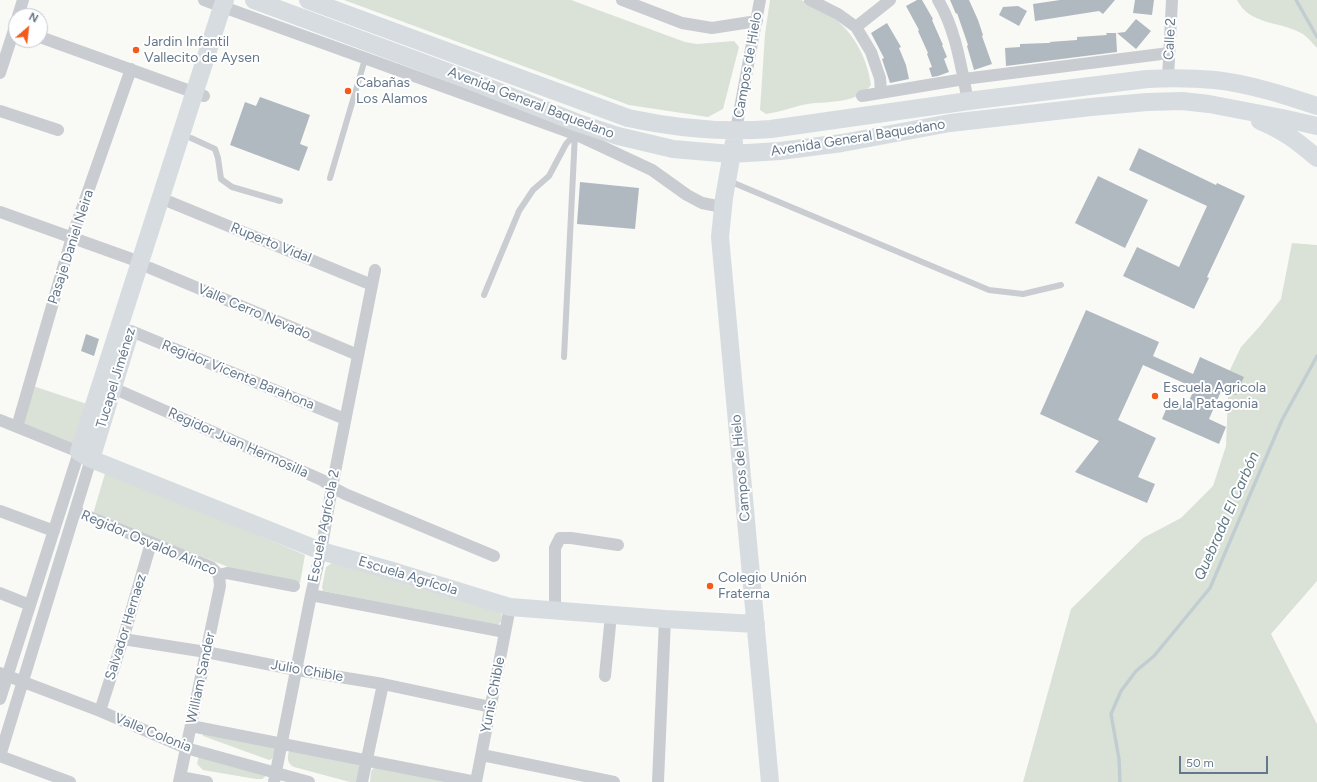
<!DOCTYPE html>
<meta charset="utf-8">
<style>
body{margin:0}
#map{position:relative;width:1317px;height:782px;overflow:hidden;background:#f9f9f6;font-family:Figtree,sans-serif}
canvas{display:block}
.north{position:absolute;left:8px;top:8px;width:40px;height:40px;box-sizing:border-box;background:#fff;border:1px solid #c1c9d1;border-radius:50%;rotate:28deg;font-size:11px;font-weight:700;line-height:16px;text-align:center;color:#65788b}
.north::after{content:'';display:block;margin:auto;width:14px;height:18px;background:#f65a1a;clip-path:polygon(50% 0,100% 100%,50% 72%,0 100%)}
.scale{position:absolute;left:1179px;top:756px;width:89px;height:18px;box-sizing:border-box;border:2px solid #65788b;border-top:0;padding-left:5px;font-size:12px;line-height:14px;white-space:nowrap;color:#65788b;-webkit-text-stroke:3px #fff;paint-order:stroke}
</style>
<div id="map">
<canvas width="1317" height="782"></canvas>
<div class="north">N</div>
<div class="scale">50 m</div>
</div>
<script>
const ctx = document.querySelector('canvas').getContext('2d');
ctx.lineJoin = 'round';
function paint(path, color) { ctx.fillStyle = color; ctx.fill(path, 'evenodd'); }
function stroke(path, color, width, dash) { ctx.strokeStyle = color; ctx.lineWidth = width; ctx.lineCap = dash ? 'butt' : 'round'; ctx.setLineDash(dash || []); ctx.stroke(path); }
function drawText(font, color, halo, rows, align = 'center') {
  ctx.font = font + ' Figtree,sans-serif'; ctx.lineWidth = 4; ctx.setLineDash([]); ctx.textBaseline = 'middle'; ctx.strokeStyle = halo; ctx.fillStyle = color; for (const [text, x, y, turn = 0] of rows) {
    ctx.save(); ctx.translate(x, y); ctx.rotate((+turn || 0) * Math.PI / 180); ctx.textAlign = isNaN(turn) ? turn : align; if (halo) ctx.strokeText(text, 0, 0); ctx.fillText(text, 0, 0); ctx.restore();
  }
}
const green = new Path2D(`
 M344,0h227l114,42 12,2 37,-3 5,6 -16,62 -15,8 -79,-12z
 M770,0c10,0 21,0 31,0 6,2 11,5 17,8 30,15 48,43 53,77 -16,21 -46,15 -69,20 -12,3 -23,7 -36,9l-6,-4 5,-76z
 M1237,0h80v48c-5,-5 -10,-12 -16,-15 -21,-12 -52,-8 -64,-33z
 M1292,243l25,2v336l-46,53 46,90v58h-294l48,-173 72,-71 38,-20 32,-32 13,-40 3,-74 12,-25 19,-21 21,-27z
 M30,385l60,20 -13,42 -57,-22z
 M106,470l199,85 -5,28 -59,-11 -148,-58z
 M332,563l165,45c6,6 7,11 1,17l-175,-34 -1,-4 4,-20z
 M203,733l73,15 -4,11 -3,1 -66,-24z
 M289,751l73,10 1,21h-13l-56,-15c-7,-3 -7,-10 -5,-16z
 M199,755l65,20 1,2 -3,2h-6l-53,-9 -6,-6z
 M374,767l91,15h-95l1,-10z`);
const stream = new Path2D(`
 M1296,0l21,37
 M1120,782l-1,-23 -8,-45 10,-23 15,-20 18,-15 56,-68 72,-168 35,-64`);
const building = new Path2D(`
 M917,0h5l11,19 -1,1 11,25h-1l5,12 -3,2 5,13 -11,4 -6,1 -3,-9 3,-1 -5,-13 1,-1 -10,-22 1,-1 -13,-24z
 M950,0h19l9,20 5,15 -1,1 10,28 -18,6 -7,-24 1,-1 -11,-32 -1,1z
 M1060,0h55l-12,14 -4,-3 -64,10 -2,-17z
 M1135,0h19l-2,15 -19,-2z
 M1018,6l9,5 -8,15 -20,-11 4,-8z
 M1136,19l15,12 -15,18 -19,-16 8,-1z
 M887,23l14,24 -2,1 7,17 3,14 -19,4 -8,-24 2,-1 -13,-25z
 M1106,33h10l1,19 -111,14 -1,-18 15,-1v-3l27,-1h4l-2,-1 28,-2v-3l30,-2z
 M260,97l50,18 -10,29 8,3 -9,24 -69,-26 15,-43 11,4z
 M1139,148l77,37 1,-2 28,13 -38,81 2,1 -15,31 -71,-33 14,-29 42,20 28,-61 -78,-36z
 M1098,176l50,24 -23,48 -50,-25z
 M580,182l59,6 -4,41 -58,-5z
 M1086,310l73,32 -6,14 40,18 7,-17 44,20 -8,18 -14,-6 -13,30 17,8 -7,17 -57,-25 8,-19 16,7 9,-19 -52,-23 -25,55 38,18 -18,39 17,7 -8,19 -72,-31 24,-31 -59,-27z
 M86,334l13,5 -5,17 -13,-5z`);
const lane = new Path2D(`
 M191,138l24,11 3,9 3,21 11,8 48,14
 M330,178l35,-119
 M729,181l260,109 34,4 38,-9
 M484,295l35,-84 14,-21 16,-14 17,-32 9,-10
 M564,357l11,-223`);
const street = new Path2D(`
 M204,0l371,134 77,36 35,25 15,8 20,4
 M622,0l60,23 30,5 45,-7
 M810,0l28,14 18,13 15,25 9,26 1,14
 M938,0c18,30 23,67 30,101
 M18,16l5,-16
 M856,27l34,-27
 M40,37l164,59
 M0,73l16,-49
 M1168,78l4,-78
 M862,96l102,-17 205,-26
 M0,111l58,19
 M736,130l24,-130
 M170,202l202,83
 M0,212l140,50
 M150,268l208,87
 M131,331l214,88
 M113,388l209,92 10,7 13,7 149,62
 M0,420l79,32 -79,247
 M17,427l55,-190 59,-168
 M0,511l54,20
 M75,511l136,56 8,8 1,11 -41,196
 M219,575l8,-2 67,13
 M0,593l30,12
 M311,595l194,37
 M555,611v-63l5,-10h11l47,7
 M123,639l83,13 91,18 86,14 108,23
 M0,673l100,38 86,37 123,34
 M605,676l6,-61
 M100,711l23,-72 28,-96
 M191,726l285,56 34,-175
 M482,755l132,27
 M0,756l91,-297
 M0,756l70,26
 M180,777l27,5
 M274,782l37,-187 10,-44 11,-64 43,-217
 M362,782l21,-98
 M658,782l7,-163`);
const secondary = new Path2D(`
 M225,0l-3,7 -143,445 12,7 230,92 75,21 114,35 155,12 91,5
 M254,0l207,77 117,46 40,13 55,13 58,5 49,-3 62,-8 108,-20 141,-16 56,-5 35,-1 27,3 73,14 35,8
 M308,0l320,118c47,10 95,15 143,11l205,-29 171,-21c23,-1 45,-1 68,1 35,4 69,15 102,26
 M1260,121c24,10 37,20 57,37
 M734,142l-10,56 -4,39 50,545
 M91,459l38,-124`);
const markers = [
 [136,50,4,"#f65a1a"],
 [348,91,4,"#f65a1a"],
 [1155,396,4,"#f65a1a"],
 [710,586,4,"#f65a1a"]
];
const streetNames = [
 ["Calle 2",1170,39,-87],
 ["Campos de Hielo",748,65,-80],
 ["Avenida General Baquedano",531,103,21],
 ["Avenida General Baquedano",858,138,-9],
 ["Ruperto Vidal",271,243,22],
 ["Pasaje Daniel Neira",71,247,-72],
 ["Valle Cerro Nevado",254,312,23],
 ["Regidor Vicente Barahona",238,375,22],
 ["Tucapel Jiménez",116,378,-73],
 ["Regidor Juan Hermosilla",238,443,24],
 ["Campos de Hielo",741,468,-95],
 ["Escuela Agrícola 2",324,526,-79],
 ["Regidor Osvaldo Alinco",149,543,23],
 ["Escuela Agrícola",408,576,17],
 ["Salvador Hernaez",126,627,-73],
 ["Julio Chible",307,671,10],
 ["William Sander",201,678,-78],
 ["Yunis Chible",493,695,-79],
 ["Valle Colonia",153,733,22]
];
const poiNames = [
 ["Jardin Infantil",144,42],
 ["Vallecito de Aysen",144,58],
 ["Cabañas",356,83],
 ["Los Alamos",356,99],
 ["Escuela Agricola",1163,388],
 ["de la Patagonia",1163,404],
 ["Colegio Unión",718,578],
 ["Fraterna",718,594]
];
const waterNames = [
 ["Quebrada El Carbón",1227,516,-66]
];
paint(green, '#dae2d7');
stroke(stream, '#c2cdd2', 3.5);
paint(building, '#b1b9c0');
stroke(lane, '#c9cdd1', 6);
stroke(street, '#c9cdd1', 12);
stroke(secondary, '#d6dce0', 18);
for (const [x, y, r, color] of markers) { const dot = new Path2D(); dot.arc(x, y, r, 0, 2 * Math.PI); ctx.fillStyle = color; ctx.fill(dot); stroke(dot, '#fff', 1.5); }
drawText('14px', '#65788b', '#fff', streetNames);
drawText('14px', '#65788b', '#fff', poiNames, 'left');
drawText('italic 15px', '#617a86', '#fff', waterNames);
</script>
